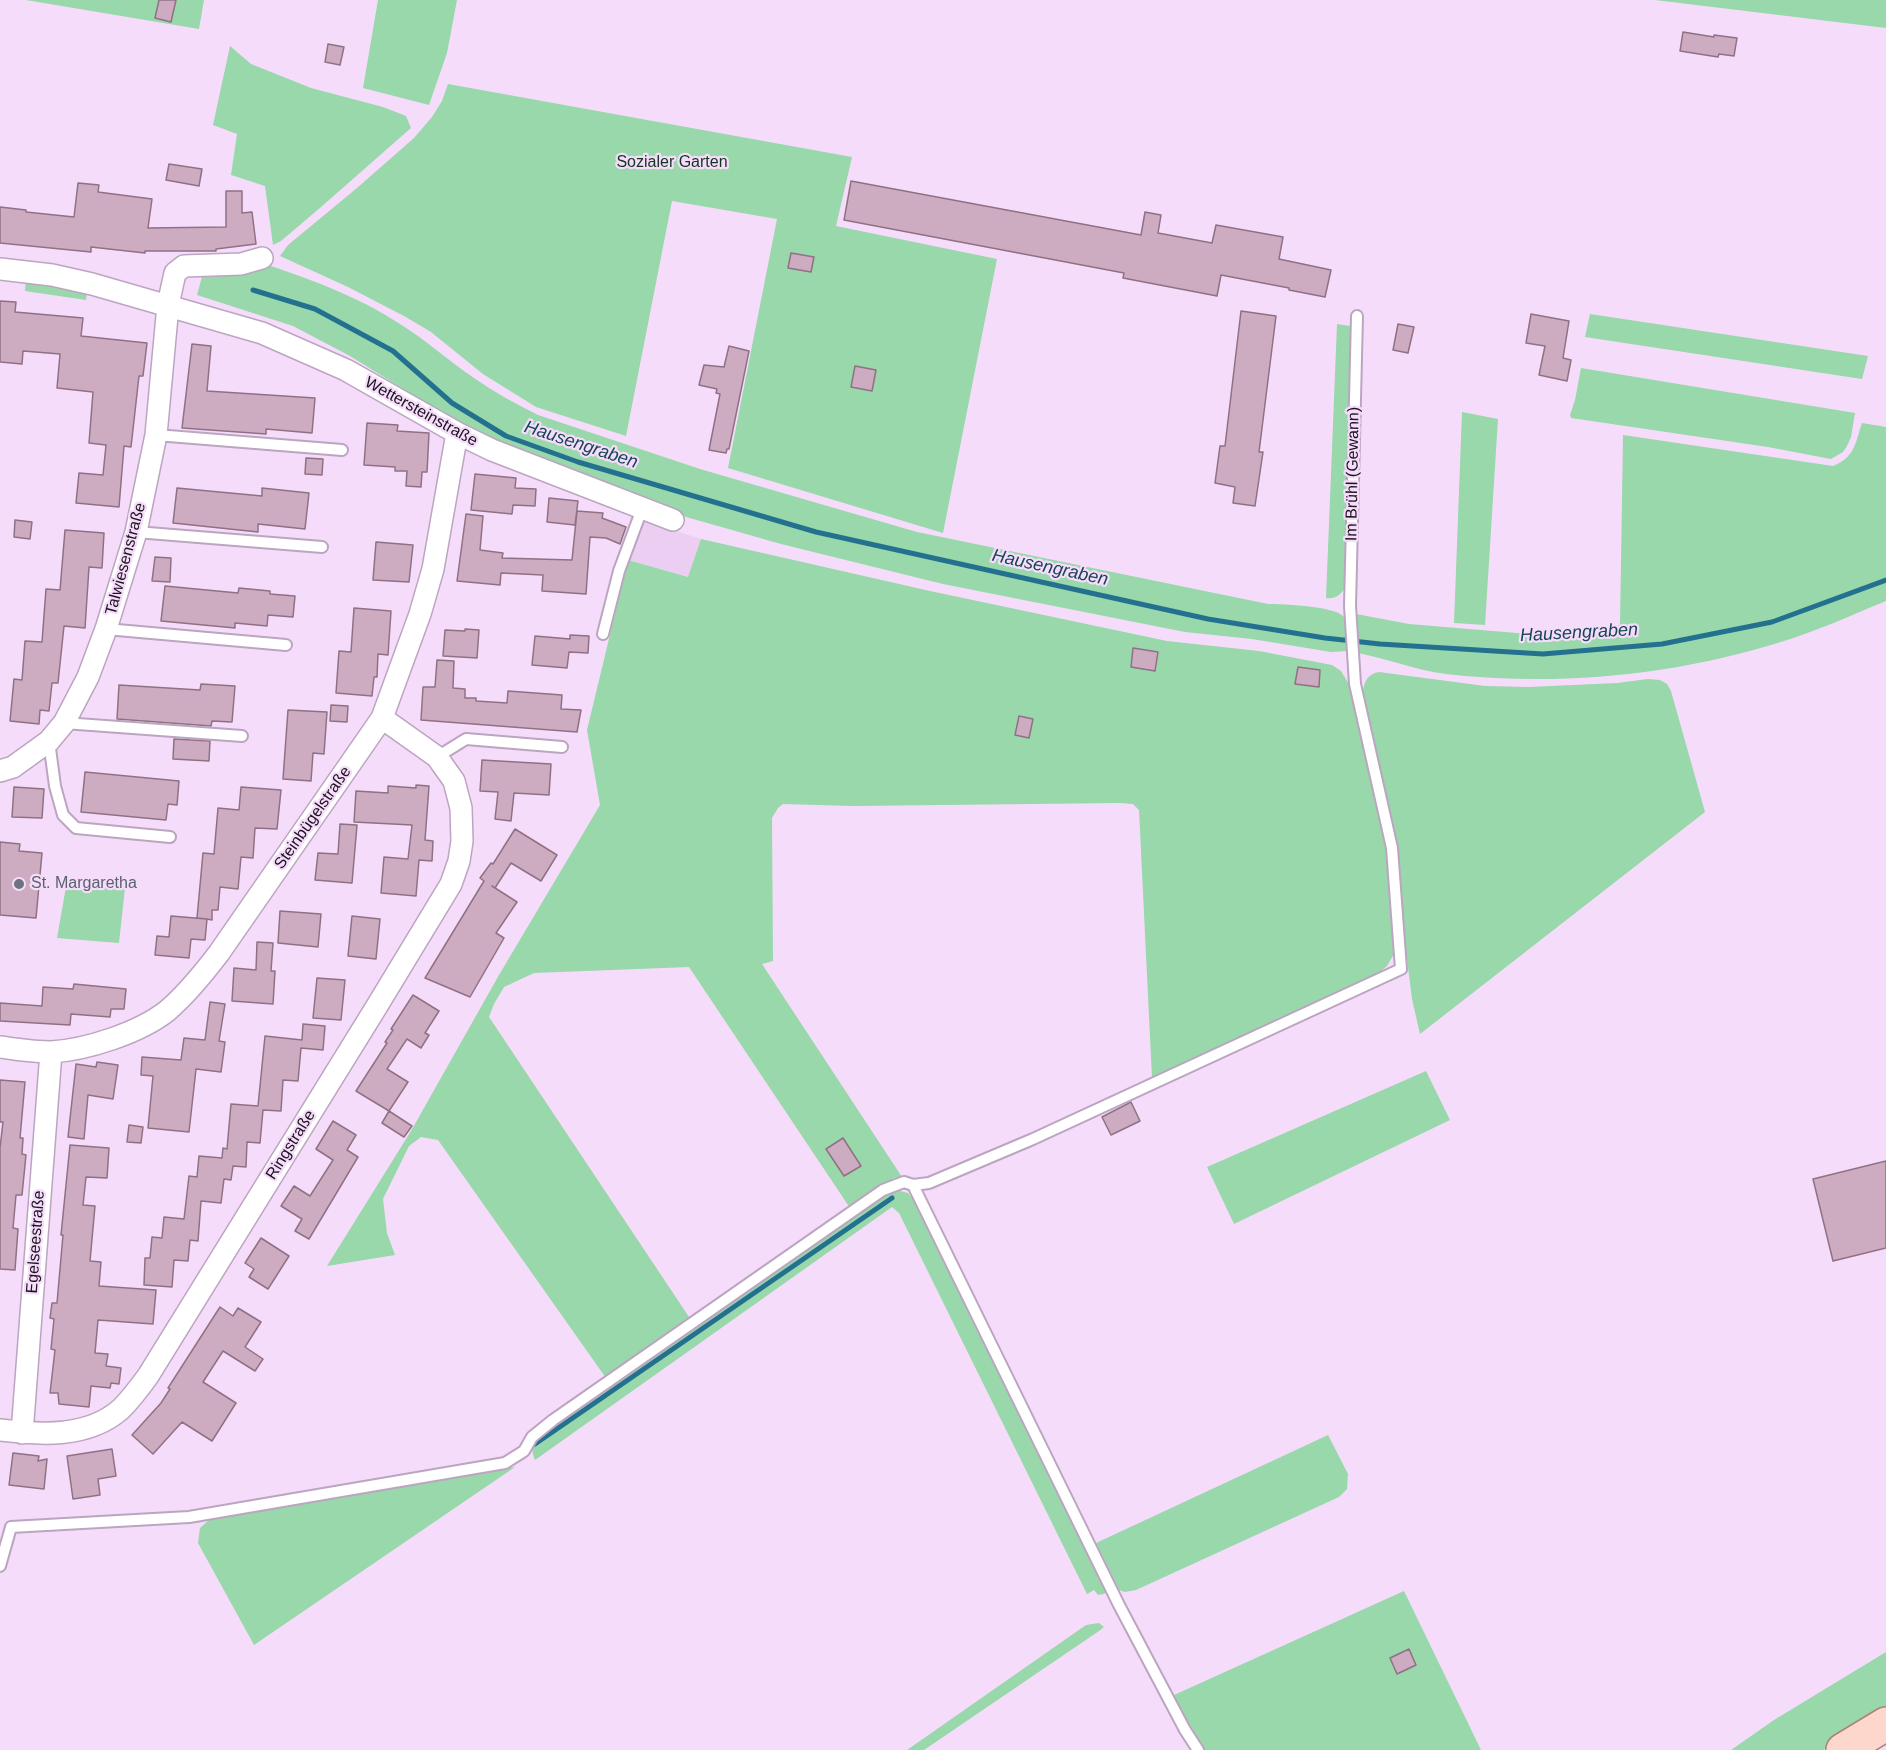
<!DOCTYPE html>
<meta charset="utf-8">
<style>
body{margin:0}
canvas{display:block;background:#f5dcfa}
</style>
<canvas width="1886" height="1750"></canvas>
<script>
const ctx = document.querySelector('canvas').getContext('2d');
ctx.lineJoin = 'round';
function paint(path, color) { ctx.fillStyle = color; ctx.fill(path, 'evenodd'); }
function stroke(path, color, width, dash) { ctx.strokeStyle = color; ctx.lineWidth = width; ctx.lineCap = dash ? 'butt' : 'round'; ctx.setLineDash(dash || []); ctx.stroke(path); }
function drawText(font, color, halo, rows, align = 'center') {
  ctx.font = font + ' Arial,sans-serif'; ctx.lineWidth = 4.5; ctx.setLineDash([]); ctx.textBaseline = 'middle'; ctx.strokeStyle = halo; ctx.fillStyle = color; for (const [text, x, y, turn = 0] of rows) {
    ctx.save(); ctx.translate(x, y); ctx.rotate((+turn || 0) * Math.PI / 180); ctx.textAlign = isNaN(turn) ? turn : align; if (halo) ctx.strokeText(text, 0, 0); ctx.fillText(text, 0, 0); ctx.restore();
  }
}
const built = new Path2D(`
 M644,521l57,18 -12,38 -61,-17z`);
const green = new Path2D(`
 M26,0h178l-5,29z
 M378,0h79l-10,53 -18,52 -66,-17z
 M1655,0h231v28z
 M230,46l21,18 60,24 72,19 23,9 5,12 -90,79 -40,34 -8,4 -8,-59 -34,-11 6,-41 -24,-9z
 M448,84l404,73 -16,69 161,33 -54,274 -215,-65 49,-249 -105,-18 -46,235 -90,-29 -53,-33 -52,-42 -27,-16 -56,-29 -68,-31 8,-11 69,-57 57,-50 18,-21 10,-16z
 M271,266c44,15 90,32 129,58 26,16 49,37 74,54 20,14 42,26 64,37l162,54 217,63 351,72c14,0 65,2 75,12 6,7 5,24 5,33l-1,2 -16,1 -79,-13 -67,-7 -242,-48 -162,-40 -144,-41 -101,-41 -81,-41 -105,-65 -57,-30 -96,-31 6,-22z
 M26,277l61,15 -1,8 -61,-9z
 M1590,314l278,42 -6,23 -277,-42z
 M1337,324l13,2 2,18 -7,244c-6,8 -9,11 -19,10z
 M1581,368l274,45 -4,24 -4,9 -4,6 -12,7 -63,-12 -197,-29 -1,-3 5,-15z
 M1462,412l36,7 -13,206 -31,-2z
 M1862,423l24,4v174c-34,14 -67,29 -102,40 -107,34 -226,46 -338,33 -30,-4 -58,-15 -88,-21l-2,-39 53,10 132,11 79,-10 3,-190 210,31c22,-9 22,-22 29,-43z
 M701,539l229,52 237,50 92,10 73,14 9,6 11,18 33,143 6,78 5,26 -2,18 -7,12 -13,11 -222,101 -13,-268 -6,-6 -13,-1 -267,3 -70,-2 -5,4 -6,10 1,143 -11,3 140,213 -8,1 -44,30 -161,-241 -155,6 -30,14 -10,17 -5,13 200,300 -83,61 -168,-238 -17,-3 -12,9 -26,53 4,34 8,22 -68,11 84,-135 88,-156 101,-170 -13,-75 41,-170 60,17z
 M1379,672l106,14 44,1 88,-4 31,-4 12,1 7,4 4,7 34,121 -285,222 -8,-35 -15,-119 -2,-36 -32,-149c0,-12 4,-21 16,-23z
 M67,881l58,7 -6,55 -62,-5z
 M1426,1071l24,49 -216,104 -27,-57z
 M896,1190l12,3 7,8 187,374 6,16 -4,3 -6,1 -4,-5 -7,4 -188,-381 -7,-6 -357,253c-8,-19 4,-23 17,-35l332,-230z
 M1328,1435l20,39 -1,15 -8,8 -203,93 -11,2 -6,-2 -23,-47z
 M515,1467l-261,178 -56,-102 2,-15 10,-9z
 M1404,1591l77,159h-276l-24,-40 -7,-15z
 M1099,1623l5,4 -5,4 -175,119h-17l179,-125z
 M1886,1652v59l-63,39h-92l43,-30z`);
const stream = new Path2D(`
 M253,290l62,19 78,42 59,52 54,33 72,26 238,70 392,87 117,19 55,6 163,10 119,-10 110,-22 114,-42
 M535,1444l357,-246`);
const building = new Path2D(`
 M159,0h17l-5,22 -16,-4z
 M1683,32l31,5v-2l23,3 -3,18 -15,-2 -1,3 -38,-6z
 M328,44l16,3 -4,18 -15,-3z
 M169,164l33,5 -3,17 -33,-6z
 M851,181l290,54 4,-23 16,3 -3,18 54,10 4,-18 67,12 -4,22 52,11 -6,27 -36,-7v-2l-68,-13 -4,21 -94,-18 1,-5 -280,-53z
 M78,183l21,2 -1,7 54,7 -4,29 78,-1v-36h16v22l10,-1 4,32 -40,5v2h-71v2l-54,-6v5l-91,-9v-36l26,3v2l48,5z
 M791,253l23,4 -3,15 -23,-4z
 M0,301l16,1 -1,10 68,6 -2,18 66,7 -4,33h-4l-8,71 -7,-1 -5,61 -43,-4 3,-30 24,2 3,-30 -17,-2 4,-51 -36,-4 3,-34 -37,-3 -1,13 -22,-2z
 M1241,311l35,5 -17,136h4l-8,54 -22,-3 2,-16 -20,-4 5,-37h5z
 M1531,314l38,7 -6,37 8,2 -4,21 -28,-6 6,-29 -19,-3z
 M1398,324l16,3 -6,26 -15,-3z
 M192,344l19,2 -4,45 108,7 -3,35 -46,-4v5l-84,-6z
 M729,346l20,5 -20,98h-2l-1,4 -17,-3 11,-56 -4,-1 1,-4 -18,-4 5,-20 20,2z
 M855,366l21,4 -4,21 -21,-4z
 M367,423l31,2 -1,6 32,2 -2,39h-5l-1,15 -15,-1 1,-15h-12v-4l-31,-2z
 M306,458l17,1 -1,16 -17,-1z
 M475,474l41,4 -1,10 21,1 -1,17 -22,-1 -1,9 -41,-4z
 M177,488l85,8v-8l47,5 -4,36 -47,-5v8l-85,-9z
 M549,498l29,3 -3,24 -28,-3z
 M577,511l26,2 -1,5 24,9 -6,17 -14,-6 -16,-1 -4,57 -44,-3 1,-16 -42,-2 -1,12 -43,-4 9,-67 17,2 -3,34 23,3 -1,5 70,2z
 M15,520l17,2 -2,17 -16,-2z
 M65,530l39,3 -2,35 -13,-1 -4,61 -21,-2 -6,57h-6l-3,28 -9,-1 -1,14 -29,-3 4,-42 8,1 3,-39 17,1 4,-53 14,1z
 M376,542l37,3 -4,37 -36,-2z
 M155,557l16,1 -1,24 -18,-1z
 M165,586l73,7 1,-5 31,3v3l25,2 -2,21 -25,-2 -1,11 -32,-3v5l-74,-7z
 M354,608l37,3 -3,44 -10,-1 -1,23h-3l-2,19 -36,-3 3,-42 12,1z
 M465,629l14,1 -2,28 -34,-2 2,-26 20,1z
 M570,635l19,1 -1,17 -19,-1 -2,16 -35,-3 3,-29 35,3z
 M1133,648l25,4 -3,19 -24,-4z
 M437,660l17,1 -1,27 12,1v9h11v3l31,2 1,-12 54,4 -1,14 20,1 -4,22 -156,-12 2,-33h12z
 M1298,667l22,3 -1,17 -24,-3z
 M201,684l34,2 -3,36 -20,-1 -1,5 -94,-7 2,-34 81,5z
 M331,705l17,1 -1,16 -17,-1z
 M288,710l39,2 -3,42 -11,-1 -2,28 -28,-2z
 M1019,716l14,3 -4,19 -14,-3z
 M174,739l36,2 -1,20 -36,-2z
 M482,760l69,4 -2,31 -35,-2 -3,28 -16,-2 3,-27 -18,-1z
 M85,772l94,9 -2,24 -9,-1 -2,16 -85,-8z
 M416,785l13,1 -4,54 8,1 -1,20 -13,-1 -3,36 -35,-3 3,-36 24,2 4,-34 -58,-3 2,-31 32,2v-7l28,2z
 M14,787l30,2 -2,29 -30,-1z
 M241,787l40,3 -4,39 -22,-1 -2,30 -12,-1 -3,32 -18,-2 -2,23h-6v10l-5,-1 -2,21 -14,-1 -2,19 -34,-3 2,-19 12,1 2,-21 36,3 -10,-1 6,-65 11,1 4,-46 21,2z
 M340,824l17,1 -5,58 -37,-3 3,-27 20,1z
 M515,829l42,26 -16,26 -30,-18 -16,25 -3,-2 25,16 -21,31 8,5 -34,59 -45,-19 59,-97 -4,-3 11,-15 2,1z
 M0,842l20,2 -1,7 23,2 -6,65 -36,-3z
 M280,911l41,3 -3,33 -40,-4z
 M352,916l28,3 -4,40 -28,-3z
 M257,942l16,1 -2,28h4l-2,33 -41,-3 2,-33 22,2z
 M317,978l28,2 -4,40 -28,-2z
 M74,984l52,5 -2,20h-13l-1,8 -39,-3 -1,11 -70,-4v-18l42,3 1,-19 30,2z
 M413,995l26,16 -14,22 4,2 -8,13 -14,-9 -20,30 21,13 -19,29 -33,-20 31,-48 -2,-1 8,-12 -2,-1z
 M210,1002l15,2 -6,37 6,1 -4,30 -25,-3 -7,63 -41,-4 5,-52 -12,-1 1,-18 39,3 3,-22 21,2z
 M303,1024l22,2 -2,24 -22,-2 -3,33 -15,-1 -2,31 -18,-1 -3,33 -13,-1 -1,25 -13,-1 -2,14 -7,-1 -3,24 -20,-2 -3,40 -8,-1 -2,21 -14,-1 -2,27 -28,-2 1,-27h5l2,-21 10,1 2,-21 20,2 5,-43 8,1 2,-21 23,2 1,-10 4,1 4,-45 27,2 7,-70 37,4z
 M97,1062l21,3 -5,34 -25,-4 -4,44 -16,-2 8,-73 20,3z
 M0,1080l25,2 -5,56h3l-1,16 4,1 -4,40h-6l-3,33 5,1 -3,41 -15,-1v-121l3,-26h-3z
 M1131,1102l9,19 -29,14 -9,-18z
 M389,1111l23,15 -8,11 -22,-14z
 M333,1121l23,14 -9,15 11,7 -49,82 -14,-8 7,-12 -21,-13 13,-20 16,10 23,-36 -17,-11z
 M129,1125l14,2 -2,16 -14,-1z
 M843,1138l18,28 -17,10 -18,-27z
 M70,1145l39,3 -2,30 -21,-1 -3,28 12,1 -5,55 11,1 -2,24 57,4 -3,34 -55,-4 -3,33 13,1 -2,12 15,2 -2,16 -8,-1 -1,5 -19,-2 -2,21 -30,-3 -1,-11h-8l5,-43 -4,-1 3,-30 -4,-1 2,-15h5l6,-68h-2z
 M1886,1161v87l-53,13 -20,-82z
 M261,1238l28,18 -21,33 -19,-12 5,-8 -9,-6z
 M220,1307l13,9 5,-8 23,14 -16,25 18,12 -8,12 -32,-20 -20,31 33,21 -24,38 -30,-19 -29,32 -21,-19 29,-32 9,-14 -2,-1z
 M112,1449l4,27 -18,3 2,16 -27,4 -6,-43z
 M13,1453l26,3 -1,5 9,-2 -3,30 -35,-4z
 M1409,1649l7,16 -19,9 -7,-16z`);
const service = new Path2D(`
 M156,435l186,15
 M136,532l186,15
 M106,629l180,16
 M603,634l16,-63 23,-62
 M64,723l178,13
 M49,741l6,45 8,29 13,13 94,9
 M437,757l29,-18 96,8
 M913,1185l206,420 66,125 13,20
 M0,1566l11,-39 178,-10 316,-54 19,-12 8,-14 21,-17 330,-230 21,-8 9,3 16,-2 104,-44 368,-170 -9,-121 -37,-164 -5,-78 7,-290`);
const minor = new Path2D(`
 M0,269l52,6 40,9 170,49 84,37 111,63 35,17 181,70
 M0,771l13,-4 36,-26 15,-18 24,-46 18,-48 30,-97 20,-97 12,-130 7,-32 9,-7 57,-2 21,-6
 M0,1047c16,2 34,5 51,5 35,-2 88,-19 116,-41 20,-17 36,-37 52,-58l163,-235 38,-104 13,-45 24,-136
 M0,1430c41,5 88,8 121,-21 10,-10 19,-22 27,-33l229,-370 74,-122 8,-23 3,-20 -1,-33 -7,-27 -17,-24 -55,-39
 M22,1433l29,-381`);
const primary = new Path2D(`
 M1843,1750l43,-26`);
const markers = [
 [19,884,6,"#6b7280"]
];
const parkNames = [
 ["Sozialer Garten",672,163]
];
const streetNames = [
 ["Wettersteinstraße",421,412,29],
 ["Im Brühl (Gewann)",1353,474,-89],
 ["Talwiesenstraße",126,559,-75],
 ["Steinbügelstraße",313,818,-55],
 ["Ringstraße",291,1145,-58],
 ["Egelseestraße",36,1242,-86]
];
const worshipNames = [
 ["St. Margaretha",31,884]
];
const waterNames = [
 ["Hausengraben",581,445,18],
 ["Hausengraben",1050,568,12],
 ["Hausengraben",1579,633,-3]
];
paint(built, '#ebcef1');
paint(green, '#98d8aa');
stroke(stream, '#24718f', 5);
paint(building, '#cdacc1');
stroke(building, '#907184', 1.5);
stroke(service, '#bca5c1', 14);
stroke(minor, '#bca5c1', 24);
stroke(primary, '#ad8179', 36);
stroke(service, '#fff', 10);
stroke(minor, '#fff', 21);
stroke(primary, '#fdd7cc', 33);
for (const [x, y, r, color] of markers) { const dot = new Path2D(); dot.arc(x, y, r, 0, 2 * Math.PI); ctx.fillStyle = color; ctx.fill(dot); stroke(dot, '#f5dcfa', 2); }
drawText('16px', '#13351f', '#f5dcfa', parkNames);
drawText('16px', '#1c131d', '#f5dcfa', streetNames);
drawText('16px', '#5b616d', '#f5dcfa', worshipNames, 'left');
drawText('italic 18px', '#184556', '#f5dcfa', waterNames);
</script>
